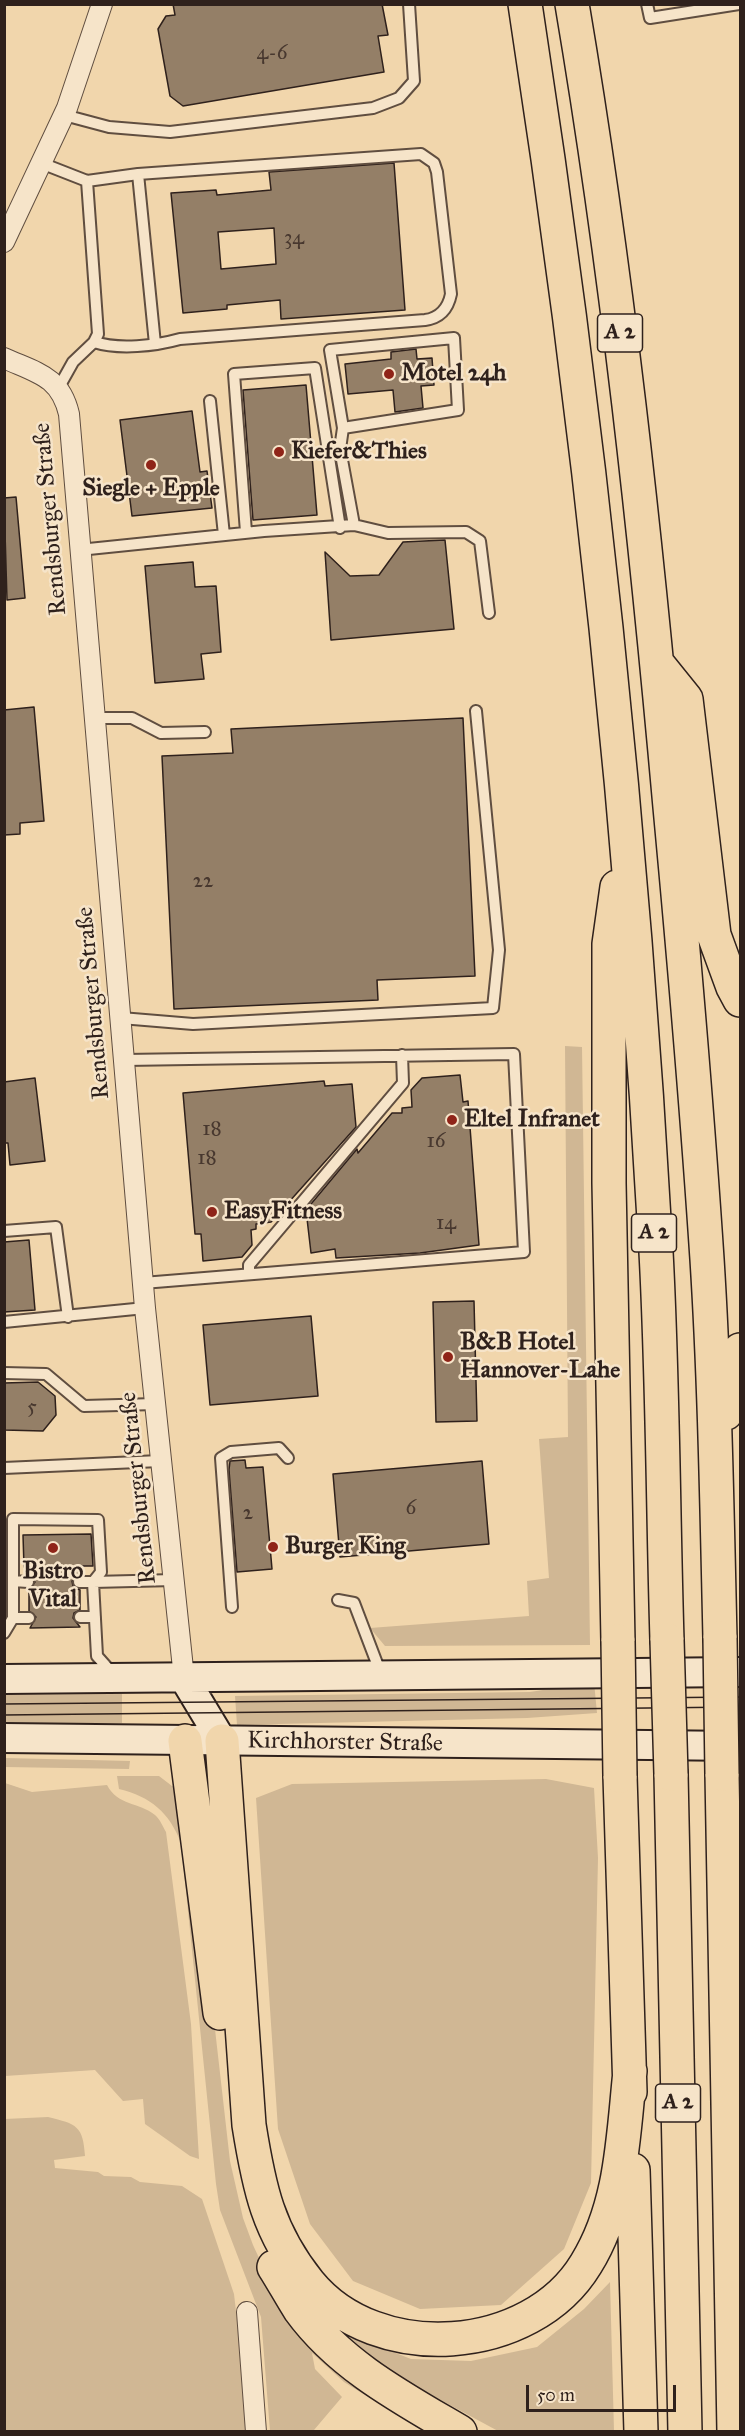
<!DOCTYPE html>
<meta charset="utf-8">
<style>
body{margin:0}
#map{position:relative;width:745px;height:2436px;overflow:hidden;background:#f1d6ac;font-family:"IM FELL Great Primer",serif}
canvas{display:block}
.frame{position:absolute;inset:0;border:6px solid #2f211c;pointer-events:none}
.scale{position:absolute;left:526px;top:2385px;width:150px;height:27px;box-sizing:border-box;border:3px solid #2f211c;border-top:0;padding-left:8px;font-size:18px;line-height:21px;white-space:nowrap;color:#2f211c;-webkit-text-stroke:4px #f6e4c9;paint-order:stroke}
</style>
<div id="map">
<canvas width="745" height="2436"></canvas>
<div class="frame"></div>
<div class="scale">50 m</div>
</div>
<script>
const ctx = document.querySelector('canvas').getContext('2d');
ctx.lineJoin = 'round';
function paint(path, color) { ctx.fillStyle = color; ctx.fill(path, 'evenodd'); }
function stroke(path, color, width, dash) { ctx.strokeStyle = color; ctx.lineWidth = width; ctx.lineCap = dash ? 'butt' : 'round'; ctx.setLineDash(dash || []); ctx.stroke(path); }
function drawText(font, color, halo, rows, align = 'center') {
  ctx.font = font + ' "IM FELL Great Primer",serif'; ctx.lineWidth = 5; ctx.setLineDash([]); ctx.textBaseline = 'middle'; ctx.strokeStyle = halo; ctx.fillStyle = color; for (const [text, x, y, turn = 0] of rows) {
    ctx.save(); ctx.translate(x, y); ctx.rotate((+turn || 0) * Math.PI / 180); ctx.textAlign = isNaN(turn) ? turn : align; if (halo) ctx.strokeText(text, 0, 0); ctx.fillText(text, 0, 0); ctx.restore();
  }
}
const green = new Path2D(`
 M565,1046l17,1 8,598 -205,1 -15,-18 159,-12 -2,-35 22,-3 -10,-139 29,-2z
 M594,1682l3,31 -70,5 -290,7 -2,-29 295,-4z
 M122,1694v29l-117,1 -1,-29z
 M5,1758l125,3 -1,8 -124,-2z
 M117,1776h42l13,10h9l12,50 37,325 13,57 10,27 13,28 180,158h-23l-79,-49 -32,-29 3,16 27,28 -28,33 -44,1 -9,-114 -41,-107 -4,-26 -35,-341c-12,-31 -30,-46 -62,-54z
 M546,1779l48,9 4,70 -7,325 -27,66 -63,56 -81,4 -67,-28 -43,-57 -32,-95 -22,-331 36,-14z
 M5,1783l27,9 75,-7c11,21 32,17 48,30 5,4 8,12 11,17l25,192 8,135 -9,-3 -45,-32 -2,-25 -20,2 -28,-31 -90,6z
 M48,2117c29,7 35,9 37,39l-31,4 1,8 43,4 6,4 27,1 9,5 42,4 20,13 32,95 16,137 -245,1v-313z
 M610,2282l4,149h-116l-111,-60 -42,-38 66,26 60,2 66,-14 47,-38z`);
const building = new Path2D(`
 M173,4h209l6,31 -10,1 6,36 -201,34 -13,-10 -12,-67 8,-13 9,-1z
 M394,163l11,147 -124,9 -1,-19 -53,5v4l-44,4 -12,-120 45,-3 1,5 54,-5 -2,-18zM274,228l2,36 -55,5 -3,-37z
 M416,349l1,10 15,-1 2,27 -13,1 2,22 -28,4 -2,-22 -45,4 -3,-30 46,-5v-7z
 M306,385l11,130 -64,5 -10,-130z
 M192,411l8,61 7,-1 5,37 -80,8 -12,-96z
 M16,497l9,101 -18,2 -3,-102z
 M445,540l9,89 -123,11 -6,-88 25,24 29,-1 24,-33z
 M193,562l2,25 21,-1 5,66 -20,2 3,25 -49,4 -10,-117z
 M34,707l10,114 -24,2v11l-16,1v-125z
 M463,718l12,258 -98,4 1,20 -204,9 -12,-253 71,-3 -2,-24z
 M460,1075l3,27 5,-1 11,144 -59,8 -84,5 -1,-9 -24,4 -5,-43 51,-61 1,4 34,-40h10v-5l10,-1 -1,-17 11,-12z
 M35,1078l10,83 -35,4 -2,-22h-4v-61z
 M324,1081l1,5 27,-2 4,43 -85,95 -15,2v5l-5,1 1,15 -10,12 -39,4 -2,-27h-6l-12,-141z
 M29,1240l6,70 -31,2v-70z
 M474,1301l3,120 -41,1 -3,-120z
 M311,1316l7,80 -108,9 -7,-80z
 M38,1382l17,14 1,19 -13,16 -39,-1v-47z
 M245,1460l1,8 17,-1 9,102 -35,3 -8,-102 1,-9z
 M482,1461l7,83 -149,13 -7,-83z
 M91,1534l2,32h-14v9l-7,6 1,5 7,4v20l-6,3 -1,5 7,9 -50,1 6,-11 -7,-6v-22l6,-7 -7,-7v-8h-4l-1,-32z`);
const service = new Path2D(`
 M647,4l3,14 89,-14
 M64,115l45,12 61,5 203,-24 26,-10 15,-17 -5,-77
 M41,163l46,18 11,153 -4,8 -21,20 -14,25
 M138,174l17,170
 M87,181l51,-7 283,-20 13,9 3,9 14,122c-3,15 -11,24 -26,26l-245,19c-25,7 -61,11 -86,3
 M210,401l14,134
 M354,525l34,8 78,-1 14,9 9,72
 M246,532l-12,-158 81,-6 25,160
 M79,550l185,-19 90,-6 -14,-76 3,-21 -13,-78 124,-12 4,72 -115,18
 M94,718h38l29,15 44,-1
 M121,1018l72,6 300,-16 6,-58 -23,-239
 M125,1060l389,-6 10,198 -381,31
 M4,1231l52,-4 12,90
 M249,1274v-9l154,-182 -1,-28
 M4,1322l141,-14
 M4,1373l42,1 38,32 71,-2
 M4,1468l156,-7
 M13,1581v-62l85,1 3,52 -8,10h-14
 M338,1600l16,3 27,71
 M232,1607l-11,-149 10,-6 48,-4 9,10
 M80,1617h15
 M13,1618h16
 M4,1633l9,-15v-37l15,1
 M113,1674l-16,-18 -4,-74 81,-2`);
const minor = new Path2D(`
 M4,242l63,-134 35,-104
 M4,358c33,15 56,18 65,56l76,894 39,370
 M247,2312l9,120`);
const secondary = new Path2D(`
 M184,1678l38,63
 M4,1679l736,-7
 M4,1738l736,8`);
const motorway = new Path2D(`
 M525,4c64,414 108,831 131,1248 7,129 7,259 11,388
 M572,4c45,266 74,534 98,803 14,150 27,301 37,452 8,126 10,253 13,379
 M657,663l29,36 28,236 19,52 7,13
 M617,887l-8,57v239l9,458
 M726,1413l14,-63
 M185,1741l35,272
 M222,1741l27,384c10,63 19,107 60,158 68,83 222,72 277,-19 36,-58 37,-126 44,-193
 M671,1774l14,658
 M722,1774l12,658
 M620,1776l10,316
 M633,2170l8,262
 M274,2267c9,14 17,29 26,43 40,55 102,88 160,122`);
const tram = new Path2D(`
 M4,1704l736,-7
 M4,1715l736,-8`);
const motorwayBridge = new Path2D(`
 M720,1638l2,136
 M667,1640l4,134
 M618,1641l2,135`);
const markers = [
 [389,374,6,"#8f2418"],
 [279,452,6,"#8f2418"],
 [151,465,6,"#8f2418"],
 [452,1120,6,"#8f2418"],
 [212,1212,6,"#8f2418"],
 [448,1357,6,"#8f2418"],
 [273,1547,6,"#8f2418"],
 [53,1548,6,"#8f2418"]
];
const numberNames = [
 ["4-6",272,54],
 ["34",294,239],
 ["22",203,882],
 ["18",212,1130],
 ["16",436,1142],
 ["18",207,1159],
 ["14",446,1224],
 ["5",32,1408],
 ["6",411,1509],
 ["2",248,1514]
];
const shields = [
 [620,333,45],
 [654,1233,45],
 [678,2103,45]
];
const shieldNames = [
 ["A 2",620,333],
 ["A 2",654,1233],
 ["A 2",678,2103]
];
const poiNames = [
 ["Motel 24h",401,374],
 ["Kiefer&Thies",291,452],
 ["Siegle + Epple",151,489,"center"],
 ["Eltel Infranet",464,1120],
 ["EasyFitness",224,1212],
 ["B&B Hotel",460,1343],
 ["Hannover-Lahe",460,1371],
 ["Burger King",285,1547],
 ["Bistro",53,1572,"center"],
 ["Vital",53,1600,"center"]
];
const streetNames = [
 ["Rendsburger Straße",51,519,-95],
 ["Rendsburger Straße",94,1003,-95],
 ["Rendsburger Straße",139,1488,-96],
 ["Kirchhorster Straße",345,1743,1]
];
paint(green, '#d0b794');
paint(building, '#947f67');
stroke(building, '#2f211c', 1.5);
stroke(service, '#604e40', 14);
stroke(minor, '#604e40', 22);
stroke(secondary, '#2f211c', 32);
stroke(motorway, '#2f211c', 36);
stroke(service, '#f6e4c9', 10);
stroke(minor, '#f6e4c9', 20);
stroke(secondary, '#f6e4c9', 28);
stroke(motorway, '#f1d6ac', 33);
stroke(tram, '#2f211c', 1.5);
stroke(motorwayBridge, '#2f211c', 36, []);
stroke(motorwayBridge, '#f1d6ac', 33);
for (const [x, y, r, color] of markers) { const dot = new Path2D(); dot.arc(x, y, r, 0, 2 * Math.PI); ctx.fillStyle = color; ctx.fill(dot); stroke(dot, '#f6e4c9', 2); }
drawText('21px', '#48382f', null, numberNames);
for (const [x, y, w] of shields) { const box = new Path2D(); box.roundRect(x - w / 2, y - 19, w, 38, 4.5); ctx.fillStyle = '#f6e4c9'; ctx.fill(box); stroke(box, '#2f211c', 1.5); }
drawText('bold 22px', '#2f211c', null, shieldNames);
drawText('bold 24px', '#2f211c', '#f6e4c9', poiNames, 'left');
drawText('24px', '#2f211c', '#f6e4c9', streetNames);
</script>
